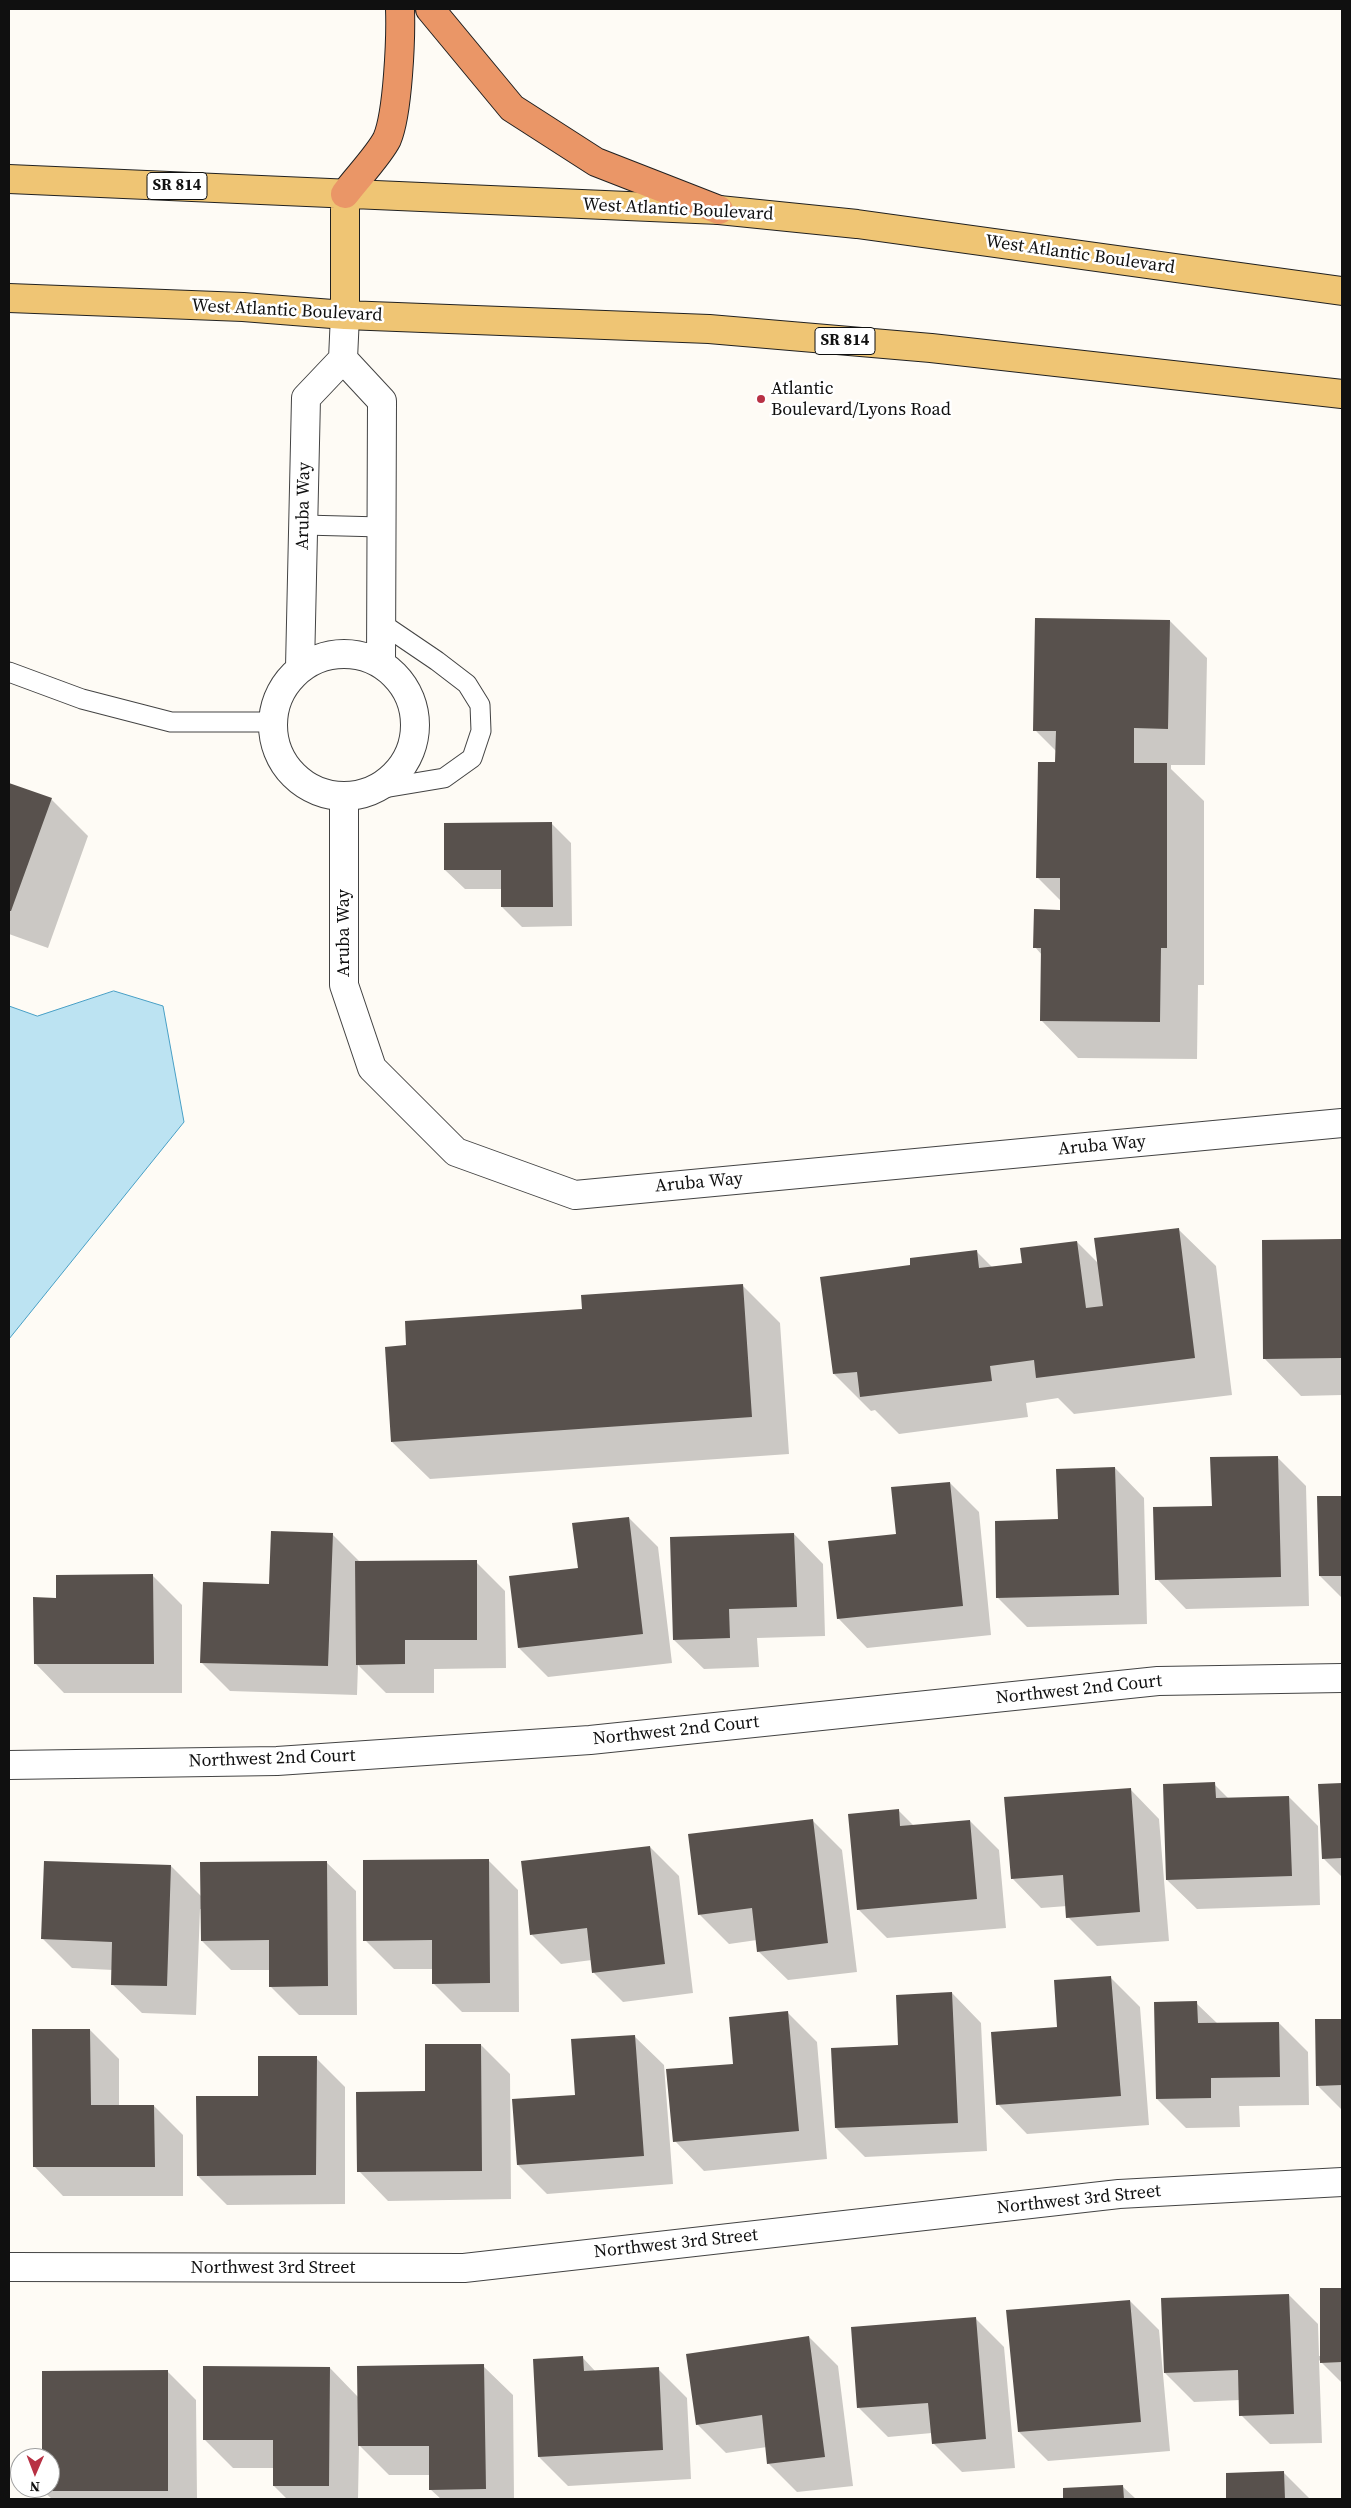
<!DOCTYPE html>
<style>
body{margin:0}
#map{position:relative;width:1351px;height:2508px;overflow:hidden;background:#fefbf5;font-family:"Source Serif 4",serif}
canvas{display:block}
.frame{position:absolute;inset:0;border:10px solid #101010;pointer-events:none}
.north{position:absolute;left:10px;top:2448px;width:50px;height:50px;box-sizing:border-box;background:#fff;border:1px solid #9f9f9f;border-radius:50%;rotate:181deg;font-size:14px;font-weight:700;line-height:20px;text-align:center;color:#101010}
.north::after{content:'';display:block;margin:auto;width:18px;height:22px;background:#b83144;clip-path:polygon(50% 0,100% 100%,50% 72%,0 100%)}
</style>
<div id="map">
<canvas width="1351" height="2508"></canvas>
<div class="frame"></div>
<div class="north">N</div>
</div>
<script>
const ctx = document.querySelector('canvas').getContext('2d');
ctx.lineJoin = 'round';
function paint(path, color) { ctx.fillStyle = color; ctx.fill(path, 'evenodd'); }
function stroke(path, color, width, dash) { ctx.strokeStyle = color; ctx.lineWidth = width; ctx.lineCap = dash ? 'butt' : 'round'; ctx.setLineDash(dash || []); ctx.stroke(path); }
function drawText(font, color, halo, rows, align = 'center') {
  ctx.font = font + ' "Source Serif 4",serif'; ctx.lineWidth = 5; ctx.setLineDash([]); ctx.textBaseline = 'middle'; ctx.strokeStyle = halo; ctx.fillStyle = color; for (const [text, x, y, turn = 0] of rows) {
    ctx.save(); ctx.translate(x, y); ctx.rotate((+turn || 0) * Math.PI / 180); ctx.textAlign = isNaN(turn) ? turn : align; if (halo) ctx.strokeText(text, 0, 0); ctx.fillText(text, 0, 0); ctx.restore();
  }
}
const water = new Path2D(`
 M114,991l49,15 21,116 -175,217v-333l28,10z`);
const shadow = new Path2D(`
 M1170,621l37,37 -2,107h-34v4l33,32v184h-6l-1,74 -119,-1 -37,-38 1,-65 -7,-8 26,-36v-10l-24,-24 20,-125 -22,-22z
 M9,784l42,15 37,37 -40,112 -39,-14z
 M551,823l20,20 1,83 -50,1 -20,-20v-18h-37l-20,-19z
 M1178,1229l38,37 16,129 -158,19 -16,-16 -32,5 2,14 -129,17 -24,-24 -4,1 -37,-37 77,-108 65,-15 17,17 30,-4 54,-22 22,22z
 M1264,1241h78v154l-41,1 -37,-38z
 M742,1285l38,38 9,131 -359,25 -38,-37 16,-95 175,-37z
 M1277,1457l29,29 3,120 -123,3 -29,-30 56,-72z
 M1115,1468l29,30 3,126 -120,3 -29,-29 61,-77z
 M950,1483l29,29 12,123 -124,13 -29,-30z
 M1319,1497h23v101l-22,-22z
 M629,1518l29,29 14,116 -124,14 -29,-29 60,-78z
 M332,1534l28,28h116l29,29 1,77 -72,1v24h-48l-28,-28 -1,30 -127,-4 -29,-29 69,-76z
 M794,1534l29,30 2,72 -68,2 2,29 -55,2 -30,-29z
 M153,1576l29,29v88h-118l-29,-30z
 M1214,1784l15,15 60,-2 29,29 2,79 -123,4 -30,-29z
 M1342,1784v93l-19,-19 -4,-73z
 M1130,1789l29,30 10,122 -72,5 -29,-29 -1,-11 -26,2 -29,-30z
 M898,1810l16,16 56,-5 29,29 7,78 -119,10 -29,-29z
 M813,1821l29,29 15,122 -69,8 -30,-29 -1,-11 -28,4 -29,-29z
 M650,1847l29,29 14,117 -70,9 -29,-29 -2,-13 -31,4 -29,-29z
 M488,1860l30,30 1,122h-57l-29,-29v-14h-39l-29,-29z
 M326,1862l30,29 1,124h-58l-29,-29v-16h-39l-29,-29v-32h-2l-4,106 -54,-2 -30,-29 1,-14 -41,-2 -29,-29 128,-73 31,31z
 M1111,1978l29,29 9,118 -122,9 -29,-30 61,-76z
 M952,1993l29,30 6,128 -122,6 -29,-29 64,-82z
 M1196,2003l22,21 61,-1 29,29 1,53 -70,1 1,21 -54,1 -29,-29z
 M788,2013l29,29 10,117 -123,12 -29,-30z
 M1317,2020h25v90l-25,-25z
 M90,2030l29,29v47h35l29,29v61h-120l-29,-30z
 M634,2036l30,29 9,119 -126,10 -29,-29 58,-69z
 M481,2045l29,29 1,125 -123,2 -29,-30z
 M316,2058l29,29v117l-118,1 -29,-29 62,-79z
 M1322,2289h20v94l-23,-23 3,83 -52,1 -29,-29 -1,-15 -46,2 -29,-29 124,-78 29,29 1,32h2z
 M1130,2301l29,29 11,121 -122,10 -29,-29z
 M975,2318l29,29 11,121 -53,4 -29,-29 -1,-10 -44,4 -29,-29z
 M809,2337l29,29 15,120 -56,6 -29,-29 -1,-16 -41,6 -29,-29z
 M582,2357l14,15 62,-3 29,29 4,81 -123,7 -29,-29z
 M483,2366l30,29 1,104h-73l-11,-10v-14h-41l-30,-30 -1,54h-71l-13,-13v-18h-41l-29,-29 126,-71 29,30z
 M167,2371l29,29 1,99h-145l-9,-8v-3h7v-30h-7z
 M1283,2472l27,27h-82l-1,-25z
 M1122,2486l14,13h-71l-1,-10z`);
const building = new Path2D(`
 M1035,618l135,2 -2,109 -34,-1v35h33v185h-6l-1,74 -120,-1 1,-73h-8l1,-39 26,1v-32h-24l2,-116h17l1,-31h-23z
 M9,783l43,15 -41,113h-2z
 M552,822l1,85h-52v-37h-57v-47z
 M1179,1228l16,130 -159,20 -2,-18 -44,6 2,15 -132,16 -3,-25 -24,2 -13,-97 90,-12v-7l67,-8 2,18 43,-5 -2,-15 57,-7 9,67 17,-2 -9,-68z
 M1342,1239v119l-79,1 -1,-119z
 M743,1284l9,133 -361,25 -6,-95 21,-2 -1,-24 177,-12 -1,-14z
 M1278,1456l3,121 -126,3 -2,-73 59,-1 -2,-49z
 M1115,1467l4,128 -123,3 -1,-77 63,-2 -2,-50z
 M950,1482l13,124 -126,13 -9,-78 68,-7 -5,-47z
 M1317,1496h25v80h-23z
 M629,1517l14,117 -125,14 -9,-72 69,-8 -6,-45z
 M271,1531l62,2 -5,133 -128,-3 3,-81 66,2z
 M794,1533l3,74 -68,2 1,29 -57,2 -3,-103z
 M477,1560v80h-72v24l-49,1 -1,-104z
 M153,1574l1,90h-120l-1,-67 23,1v-23z
 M1215,1782l1,16 73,-2 3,80 -126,4 -3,-96z
 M1342,1783v75l-20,1 -4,-75z
 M1131,1788l9,124 -74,6 -3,-43 -52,4 -7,-82z
 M899,1809l1,17 70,-6 7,79 -120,11 -9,-96z
 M813,1819l15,124 -71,9 -5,-44 -54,7 -10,-81z
 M650,1846l15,118 -73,9 -5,-45 -57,7 -9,-74z
 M489,1859l1,124 -58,1v-44l-69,1v-81z
 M44,1861l127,4 -4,121 -56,-1 1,-43 -71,-3z
 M327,1861l1,125 -59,1v-47l-68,1 -1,-79z
 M1111,1976l10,120 -125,9 -5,-73 66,-5 -3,-47z
 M952,1992l6,131 -123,5 -4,-80 67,-3 -2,-50z
 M1197,2001l1,22 81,-1 1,55 -69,1v20l-55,1 -2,-97z
 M788,2011l11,120 -126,11 -7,-73 67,-5 -4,-47z
 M1315,2019h27v66l-26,1z
 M32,2029h58l1,76h63l1,62h-122z
 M635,2035l9,121 -127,9 -5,-66 63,-4 -4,-56z
 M425,2044h56l1,127 -125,1 -1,-80 69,-1z
 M258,2056h59l-1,119 -119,1 -1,-80h62z
 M1320,2288h22v74l-22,1z
 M1289,2294l5,120 -55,2 -1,-46 -74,3 -3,-75z
 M1130,2300l11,122 -123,10 -12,-122z
 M976,2317l10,122 -54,5 -4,-41 -71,5 -6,-81z
 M809,2336l16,121 -58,7 -5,-49 -66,10 -10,-71z
 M583,2356l1,15 75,-4 4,83 -125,7 -5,-98z
 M484,2364l2,125 -57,1v-44h-71l-1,-80z
 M203,2366l127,1 -1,119h-56v-46h-70z
 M168,2370v121h-126v-3h8v-30h-8v-87z
 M1284,2471l1,28h-59v-26z
 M1123,2485l1,14h-61v-11z`);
const lane = new Path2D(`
 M304,525l77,2
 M9,672l73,27 89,23h101
 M378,789l66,-11 28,-20 9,-27 -1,-26 -13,-21 -30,-23 -56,-38`);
const street = new Path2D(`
 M343,359l39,42 -1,262
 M273 725a71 71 0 1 1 142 0a71 71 0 1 1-142 0Z
 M300,667l6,-269 37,-39 2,-44
 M344,797v188l28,83 84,84 119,43 767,-72
 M9,1765l268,-4 313,-21 568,-59 184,-3
 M9,2267l455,1 655,-74 223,-12`);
const primary = new Path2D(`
 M9,179l710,31 138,14 485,67
 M9,298l234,9 102,8 364,14 222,19 411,46
 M345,315v-121`);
const highway = new Path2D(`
 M430,9l82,99 84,54 123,48
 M345,194c11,-15 34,-39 42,-55 11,-26 14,-101 13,-130`);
const markers = [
 [761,399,5,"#b83144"]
];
const shields = [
 [177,186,60],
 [845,341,60]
];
const shieldNames = [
 ["SR 814",177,186],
 ["SR 814",845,341]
];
const streetNames = [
 ["West Atlantic Boulevard",678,210,3],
 ["West Atlantic Boulevard",1080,255,8],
 ["West Atlantic Boulevard",287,311,3],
 ["Aruba Way",304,506,-89],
 ["Aruba Way",344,933,-90],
 ["Aruba Way",1102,1146,-5],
 ["Aruba Way",699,1183,-5],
 ["Northwest 2nd Court",1079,1690,-6],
 ["Northwest 2nd Court",676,1731,-6],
 ["Northwest 2nd Court",272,1759,-2],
 ["Northwest 3rd Street",1079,2200,-6],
 ["Northwest 3rd Street",676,2244,-6],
 ["Northwest 3rd Street",273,2268]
];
const poiNames = [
 ["Atlantic",771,389],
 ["Boulevard/Lyons Road",771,410]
];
paint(water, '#bce3f2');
stroke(water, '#489fc5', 1);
paint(shadow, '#0003');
paint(building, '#58514d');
stroke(lane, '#434343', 21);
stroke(street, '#434343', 30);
stroke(primary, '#212121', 30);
stroke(highway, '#212121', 30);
stroke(lane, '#fff', 19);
stroke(street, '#fff', 28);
stroke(primary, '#efc574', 28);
stroke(highway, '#ea9667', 28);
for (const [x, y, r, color] of markers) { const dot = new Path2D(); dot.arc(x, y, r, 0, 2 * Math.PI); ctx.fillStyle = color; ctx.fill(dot); stroke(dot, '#fff', 2); }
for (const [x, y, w] of shields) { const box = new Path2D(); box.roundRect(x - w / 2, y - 13.5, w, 27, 4); ctx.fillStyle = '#fff'; ctx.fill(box); stroke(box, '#101010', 1); }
drawText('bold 16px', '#101010', null, shieldNames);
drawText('18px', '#101010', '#fff', streetNames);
drawText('18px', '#101010', '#fff', poiNames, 'left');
</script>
